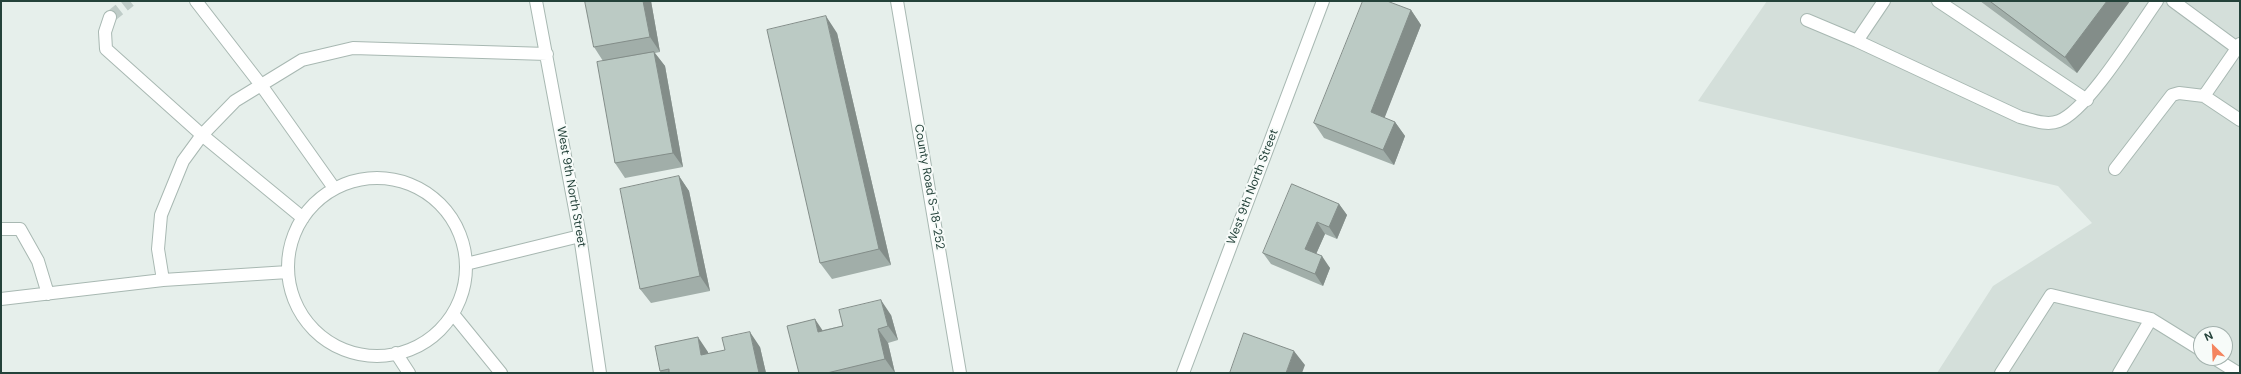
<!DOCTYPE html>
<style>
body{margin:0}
#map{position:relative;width:2241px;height:374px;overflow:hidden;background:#e6efeb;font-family:"DM Sans",sans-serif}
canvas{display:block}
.frame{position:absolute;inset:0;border:2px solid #24423a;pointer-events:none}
.north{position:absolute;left:2193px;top:326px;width:40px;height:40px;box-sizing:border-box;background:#f7fbf9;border:1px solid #a3b1ad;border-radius:50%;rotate:336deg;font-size:11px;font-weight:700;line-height:16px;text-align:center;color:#24423a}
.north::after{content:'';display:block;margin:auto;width:14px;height:18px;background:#f4845f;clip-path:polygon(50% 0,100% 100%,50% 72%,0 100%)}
</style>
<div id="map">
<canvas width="2241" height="374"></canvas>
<div class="frame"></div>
<div class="north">N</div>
</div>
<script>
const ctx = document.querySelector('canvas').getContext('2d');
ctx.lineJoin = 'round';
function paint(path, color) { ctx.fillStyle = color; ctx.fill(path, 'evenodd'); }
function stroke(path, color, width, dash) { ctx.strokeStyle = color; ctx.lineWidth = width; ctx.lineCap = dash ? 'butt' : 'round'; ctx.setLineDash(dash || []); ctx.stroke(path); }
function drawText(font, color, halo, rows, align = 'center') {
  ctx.font = font + ' "DM Sans",sans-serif'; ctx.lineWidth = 4; ctx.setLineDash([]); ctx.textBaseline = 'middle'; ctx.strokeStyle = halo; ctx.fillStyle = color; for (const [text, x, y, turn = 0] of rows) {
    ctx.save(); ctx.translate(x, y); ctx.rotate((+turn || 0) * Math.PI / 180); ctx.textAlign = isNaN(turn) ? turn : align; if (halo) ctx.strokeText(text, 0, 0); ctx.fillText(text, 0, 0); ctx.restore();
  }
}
const built = new Path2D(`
 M1767,1h473v372h-303l56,-87 99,-63 -34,-37 -360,-85zM2201,334h24v24h-24z`);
const streetTunnel = new Path2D(`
 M110,17l20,-16`);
const lane = new Path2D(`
 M1938,1l149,99
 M2173,1l64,47
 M1807,20l50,21 27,-40
 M1857,41l163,76c12,3 27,9 39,4 29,-11 78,-92 98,-120
 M2240,44l-36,52 36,24
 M2115,169l57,-74 7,-2 25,3
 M2214,358l24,15
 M2001,373l50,-78 100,24 50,31
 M2119,373l32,-54`);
const street = new Path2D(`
 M196,1l65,84 73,103
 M536,1l44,235 20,137
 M897,1l63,372
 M110,17l-5,15 1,17 96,86 101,83
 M288 267a89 89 0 1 1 178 0a89 89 0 1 1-178 0Z
 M1,229h19l18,32 10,33
 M466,264l114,-28
 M163,280l-5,-31 3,-34 22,-54 19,-26 33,-34 67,-41 51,-12 194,6
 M1,299l162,-19 125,-8
 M453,314l48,59
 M396,353l13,20
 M1183,373l140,-372`);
const wall = new Path2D(`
 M585,1h66l9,51 -5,1 10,13 18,101 -58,11 -10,-15 -12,-102 -9,-14z
 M1980,1h150l-53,72z
 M1411,10l10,15 -37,93 11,4 10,14 -11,29 -70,-27 -10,-15z
 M837,33l54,232 -59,14 -12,-16z
 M679,176l10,15 21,100 -59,12 -11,-14z
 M1339,204l8,11 -10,24 -12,-5 -9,20 14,14 -7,18 -52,-22 -8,-11z
 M891,315l7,25 -10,3 7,30h-96l24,-43z
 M760,347l6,26h-105l-1,-2 48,-19v2z`);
const shadedWall = new Path2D(`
 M643,1h8l9,51 -10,-15z
 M2107,1h23l-53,72 -12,-16z
 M1411,10l10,15 -40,102 -10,-15z
 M826,16l11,17 54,232 -12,-16z
 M654,52l11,14 18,101 -10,-14z
 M1395,122l10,14 -11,29 -11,-15z
 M679,176l10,15 21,100 -10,-15z
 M1339,204l8,11 -10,24 -8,-12z
 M1317,222l8,12 -12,27 -8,-12z
 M1322,256l8,12 -7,18 -8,-12z
 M881,300l10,15 7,25 -10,-14z
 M815,319l10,15 -7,-2z
 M878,329l10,14 7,30 -10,-14z
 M750,332l10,15 6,26h-7z
 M698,337l10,15 3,18 -10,-15z
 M1294,351l11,14 -3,8h-16z`);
const building = new Path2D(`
 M585,1h58l7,36 -56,10z
 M1363,1h24l24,9 -40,102 24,10 -12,28 -69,-27z
 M1990,1h117l-42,56z
 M826,16l53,233 -59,14 -53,-233z
 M654,52l19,101 -58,10 -18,-101z
 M679,176l21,100 -60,13 -20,-100z
 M1292,184l47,20 -10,23 -12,-5 -12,27 17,7 -7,18 -52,-21z
 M881,300l7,26 -10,3 7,30 -58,14h-28l-12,-47 28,-7 3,13 25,-6 -4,-16z
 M750,332l9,41h-90v-4l-9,2 -5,-25 43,-9 3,18 24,-5 -3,-12z
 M1244,333l50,18 -8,22h-56z`);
const streetNames = [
 ["West 9th North Street",571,187,80],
 ["County Road S-18-252",929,187,80],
 ["West 9th North Street",1253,187,-69]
];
paint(built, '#d4dfda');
stroke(streetTunnel, '#bfccc8', 12, [12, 6]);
stroke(lane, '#a8b8b2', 14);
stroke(street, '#a8b8b2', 14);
stroke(lane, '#fff', 12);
stroke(street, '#fff', 12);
paint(wall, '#a1aea9');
paint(shadedWall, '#838d89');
paint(building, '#bbcac4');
stroke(building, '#838d89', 1);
drawText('12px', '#24423a', '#f7fbf9', streetNames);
</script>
